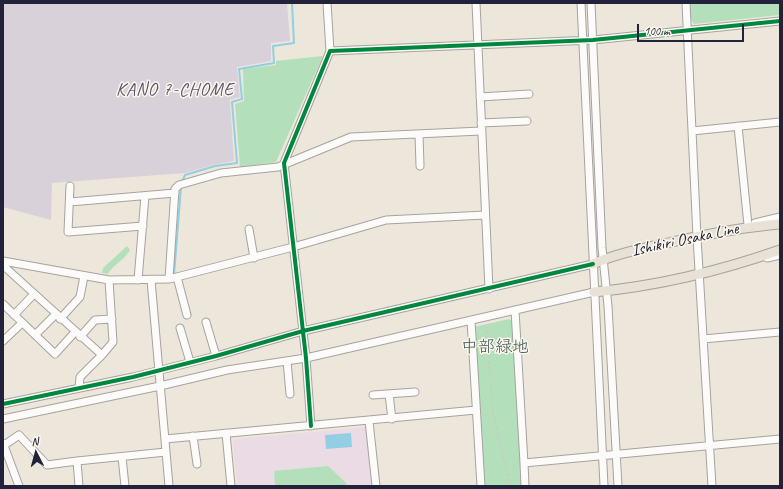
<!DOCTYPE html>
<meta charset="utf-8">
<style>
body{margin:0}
#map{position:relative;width:783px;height:489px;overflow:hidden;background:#ede7db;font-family:Caveat,sans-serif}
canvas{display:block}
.frame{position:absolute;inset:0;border:4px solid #22223b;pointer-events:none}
.north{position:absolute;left:16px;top:433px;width:40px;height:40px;-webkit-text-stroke:3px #fbf7ec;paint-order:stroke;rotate:354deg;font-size:11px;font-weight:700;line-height:16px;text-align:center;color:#22223b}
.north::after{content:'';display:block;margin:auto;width:14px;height:18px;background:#22223b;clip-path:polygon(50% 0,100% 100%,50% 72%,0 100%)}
.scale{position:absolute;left:637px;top:24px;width:107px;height:18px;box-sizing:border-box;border:2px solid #22223b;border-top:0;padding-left:5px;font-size:12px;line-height:14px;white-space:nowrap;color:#22223b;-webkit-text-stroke:3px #fbf7ec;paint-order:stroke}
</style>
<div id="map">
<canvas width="783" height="489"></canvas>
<div class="frame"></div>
<div class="north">N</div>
<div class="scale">100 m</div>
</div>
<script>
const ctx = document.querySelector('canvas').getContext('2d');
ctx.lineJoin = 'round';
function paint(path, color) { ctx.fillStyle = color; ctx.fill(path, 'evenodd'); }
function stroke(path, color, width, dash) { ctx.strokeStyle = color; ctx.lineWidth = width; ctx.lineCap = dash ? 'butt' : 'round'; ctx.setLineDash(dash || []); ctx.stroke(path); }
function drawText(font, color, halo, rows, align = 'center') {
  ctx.font = font + ' Caveat,"Klee One",sans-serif'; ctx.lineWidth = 3; ctx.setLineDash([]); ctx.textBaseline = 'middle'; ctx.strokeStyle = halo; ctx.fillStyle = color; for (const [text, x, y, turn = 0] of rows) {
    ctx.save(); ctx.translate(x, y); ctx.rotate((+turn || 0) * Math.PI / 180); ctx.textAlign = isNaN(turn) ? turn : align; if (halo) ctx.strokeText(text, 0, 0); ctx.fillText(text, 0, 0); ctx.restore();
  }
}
const built = new Path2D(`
 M367,427l6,59h-136l-4,-43 3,-4z`);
const industrial = new Path2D(`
 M3,3h284l3,38 -19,2v18l-34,6 3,30 -10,3 4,61 -21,4 -28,8 -133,10 -1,37 -48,-13z`);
const green = new Path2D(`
 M690,3h90v12l-86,9 -3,-4z
 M322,56v2l-46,104 -36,5 -5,-63 9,-3 -1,-32 33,-4v-4z
 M127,246l3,4c-7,12 -17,14 -22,24l-6,-1 1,-5z
 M509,319l4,2 9,165h-38l-10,-159z
 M328,466l18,17 1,3h-72l-1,-15z`);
const water = new Path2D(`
 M351,433l1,14 -26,2 -1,-14z`);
const stream = new Path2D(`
 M182,182l3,-7 30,-9 22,-3 -5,-61 10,-3 -3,-30 35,-6 -1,-17 21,-3 -2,-40
 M174,275l7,-88`);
const path = new Path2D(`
 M486,325l7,88 17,73`);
const minor = new Path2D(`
 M327,3l3,48
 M476,3l13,286
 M581,3l23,483
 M591,3l11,245 6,58 10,180
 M686,3l11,234 15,249
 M480,97l49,-3
 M481,123l46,-2
 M738,126l10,99
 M692,131l88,-9
 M419,134l1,32
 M70,186l-2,46 75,-6
 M70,202l105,-9
 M755,223l25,-6
 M249,229l5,29
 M767,258l13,-3
 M3,261l106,19 60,-1 124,-32 93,-27 99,-5
 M3,262l4,7 95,86 -22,22 -1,11
 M177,277l10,38
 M169,279l6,-90 4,-4 42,-12 57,-6 73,-30 130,-6
 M138,280l7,-84
 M151,280l18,206
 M3,304l52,50 20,-22
 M515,310l9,153
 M14,315l20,-21
 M60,319l20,-22 4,-21
 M471,320l10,166
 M206,322l10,34
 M180,328l10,34
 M35,335l21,-21
 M80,337l15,-17 17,-1
 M703,339l77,-7
 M3,341l19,-18
 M102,355l11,-13 -4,-62
 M287,361l3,33
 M389,394l3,25
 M373,395l42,-3
 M3,404l130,-27 83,-21 87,-25 290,-67
 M3,419l157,-33 67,-16 79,-12 288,-66
 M369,421l7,65
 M311,426l-5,-68 -22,-195 46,-112 263,-11 187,-19
 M226,433l5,53
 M193,436l4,28
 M165,439l311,-29
 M3,443l16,43
 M3,446l16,-11 28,30 30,-4
 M122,457l3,29
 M79,486l-2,-25 89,-9
 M525,486l-1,-23 256,-24`);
const major = new Path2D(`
 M593,264c25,-11 52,-16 79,-22 36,-8 71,-15 108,-18
 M594,292c63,-6 126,-21 186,-42`);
const cycleway = new Path2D(`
 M3,404l130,-27 83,-21 87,-25 290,-67
 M311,426l-5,-68 -22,-195 46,-112 263,-11 187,-19`);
const streetNames = [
 ["Ishikiri Osaka Line",685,240,-12]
];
const parkNames = [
 ["中部緑地",495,348]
];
const neighbourhoodNames = [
 ["KANO 7-CHOME",175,90]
];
paint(built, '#ebdbe5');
paint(industrial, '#d9d1d9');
paint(green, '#b3e0ba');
paint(water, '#92cee4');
stroke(stream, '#92cee4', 2);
stroke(minor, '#a6a39e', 9);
stroke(major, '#a6a39e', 11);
stroke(path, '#cac9c8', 1.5, [3, 3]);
stroke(minor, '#fcfbfa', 7);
stroke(major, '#e7e2d5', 9);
stroke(cycleway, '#00873e', 4);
drawText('17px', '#22223b', '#fbf7ec', streetNames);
drawText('17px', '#3f5959', '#fbf7ec', parkNames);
ctx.letterSpacing = '1px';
drawText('18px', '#655070', '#fbf7ec', neighbourhoodNames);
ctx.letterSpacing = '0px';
</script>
